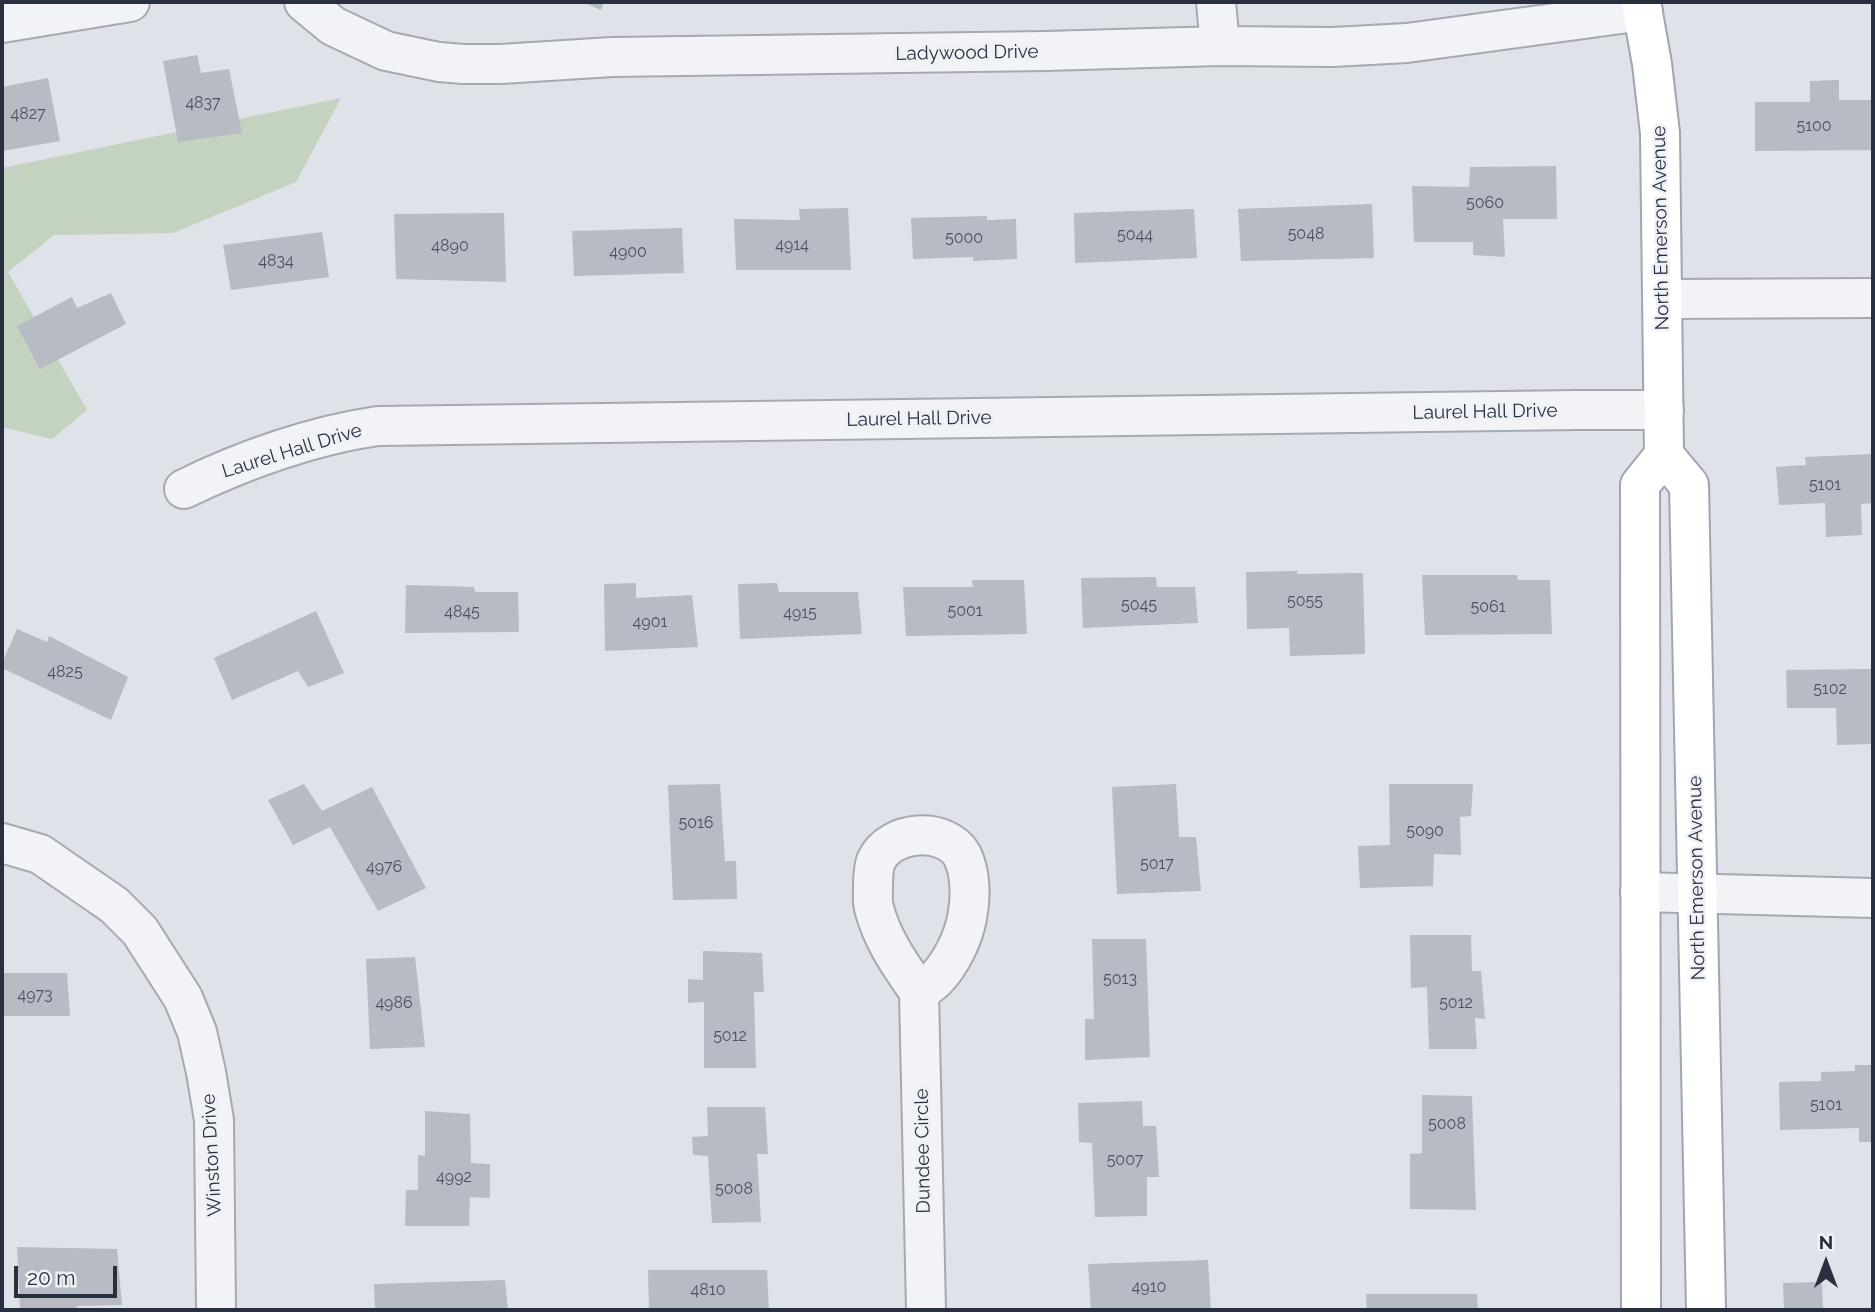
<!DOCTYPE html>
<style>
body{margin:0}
#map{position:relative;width:1875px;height:1312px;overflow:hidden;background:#dfe2e8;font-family:Raleway,sans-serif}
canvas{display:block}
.frame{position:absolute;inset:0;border:4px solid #28303f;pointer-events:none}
.north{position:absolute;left:1791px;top:1228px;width:70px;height:70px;-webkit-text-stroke:5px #eef1f5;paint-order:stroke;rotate:0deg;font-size:19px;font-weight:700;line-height:28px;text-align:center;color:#28303f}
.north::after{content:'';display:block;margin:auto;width:24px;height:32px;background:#28303f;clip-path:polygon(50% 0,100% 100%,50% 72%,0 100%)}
.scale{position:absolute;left:14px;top:1266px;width:103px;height:32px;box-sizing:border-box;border:4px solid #28303f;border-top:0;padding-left:9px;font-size:21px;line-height:24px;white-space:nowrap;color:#28303f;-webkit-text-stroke:5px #eef1f5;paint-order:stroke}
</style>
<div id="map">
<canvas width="1875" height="1312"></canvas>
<div class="frame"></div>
<div class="north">N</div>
<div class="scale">20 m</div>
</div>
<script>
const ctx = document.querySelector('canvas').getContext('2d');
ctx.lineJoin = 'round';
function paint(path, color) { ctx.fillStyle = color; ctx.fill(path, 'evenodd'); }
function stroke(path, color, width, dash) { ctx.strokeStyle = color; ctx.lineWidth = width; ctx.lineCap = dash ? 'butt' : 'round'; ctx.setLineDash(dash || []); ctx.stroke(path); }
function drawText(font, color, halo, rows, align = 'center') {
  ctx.font = font + ' Raleway,sans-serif'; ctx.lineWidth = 5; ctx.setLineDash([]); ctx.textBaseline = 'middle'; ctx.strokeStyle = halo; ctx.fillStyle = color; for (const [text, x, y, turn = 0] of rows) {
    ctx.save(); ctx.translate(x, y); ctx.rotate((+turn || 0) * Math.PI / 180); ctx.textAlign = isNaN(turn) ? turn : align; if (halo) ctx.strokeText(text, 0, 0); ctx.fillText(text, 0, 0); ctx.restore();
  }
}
const green = new Path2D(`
 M341,98l-45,84 -123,51 -119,2 -46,37 79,138 -35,29 -50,-12v-259z`);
const building = new Path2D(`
 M582,2h22l-3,8z
 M197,55l4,18 28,-4 13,64 -64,9 -15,-81z
 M48,78l12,63 -58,10v-64z
 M1839,80v20h34v50l-118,1v-49h55v-21z
 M1556,166l1,53h-54l2,38 -32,-2v-13h-59l-2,-56 57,1 1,-20z
 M1372,204l2,54 -133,3 -3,-52z
 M848,208l3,62h-115l-2,-51 66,1 -1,-11z
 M1194,209l3,49 -122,5 -1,-50z
 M504,213l2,69 -110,-3 -2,-65z
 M987,216v4l29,-1 1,40 -44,2v-4l-60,2 -2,-41z
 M682,228l2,45 -110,3 -2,-45z
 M322,232l7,45 -98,13 -8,-45z
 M111,293l15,31 -86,45 -23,-43 55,-29 5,11z
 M1873,454v49l-12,1 1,31 -36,2 -1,-34 -46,2 -3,-38 30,-2 -1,-8z
 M1297,571v3l66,-1 2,81 -75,2 -1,-28 -42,1 -1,-57z
 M1422,575h95l1,5h32l2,54 -127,1z
 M1156,577l1,10h38l3,36 -115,5 -2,-50z
 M972,580h52l3,54 -121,2 -3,-49h70z
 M636,583v15l56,-3 6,52 -93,4 -1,-67z
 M777,583l2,9h79l4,42 -122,5 -2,-55z
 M406,585l68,2 1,5h43l1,40 -114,1z
 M316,611l28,62 -36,14 -10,-16 -66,29 -18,-42z
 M17,629l30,13 2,-6 79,41 -17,43 -109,-52v-5z
 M1873,669v75l-36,1 -1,-37h-49l-1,-38z
 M304,784l18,27 50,-24 54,101 -48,23 -48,-84 -37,18 -25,-45z
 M720,784l5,77h11l1,38 -64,1 -5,-115z
 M1176,784l3,53h17l5,54 -84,3 -5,-107z
 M1389,784h84l-2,32 -11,1 1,38 -27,-1 -1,32 -73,2 -2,-42 32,-1z
 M1410,935h61l1,36h9l4,48 -10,-1 2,31h-48l-2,-62 -16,1z
 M1092,939h54l4,118 -65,3v-41h9z
 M703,951l59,2 2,39h-10l2,76h-52v-66l-16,1v-24l15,1z
 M415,957l10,90 -55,2 -4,-90z
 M2,973h65l3,43h-68z
 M1855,1065h18v77h-14v-14l-79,2 -1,-48 42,-1v-9l34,-1z
 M1422,1095l50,1 4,114 -66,-1v-55l12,-1z
 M1142,1101l1,25h13l3,51h-12v39l-52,1 -3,-74 -13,-1 -1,-39z
 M707,1107h58l3,47h-11l4,68 -49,1 -4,-67 -15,-1 -1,-18 16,-1z
 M425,1111l45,3 1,49 19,1v34l-20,-1 -1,29h-64l1,-36h12v-35l7,1z
 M17,1247l100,2 5,56 -45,1v4h-57z
 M1208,1260l3,50h-120l-3,-46z
 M648,1270h119l2,40h-120z
 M505,1280l3,30h-133l-1,-26z
 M1822,1282l1,28h-39l-1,-27z
 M1366,1294h111l1,16h-111z`);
const minor = new Path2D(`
 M304,2l29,24 53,25 53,11 24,2h38l111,-7 434,-6 174,-5 113,1 74,-4 236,-32
 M1216,2l4,44
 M2,23l128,-21
 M1663,299l210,-1
 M184,489c59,-29 130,-54 194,-63l1199,-16h87
 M2,843l38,11 74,51 26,26 43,67 14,34 9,40 8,48 2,190
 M1640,892l233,6
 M919,992c6,-4 12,-8 17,-13 15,-16 27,-40 31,-61 4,-20 4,-45 -5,-63 -17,-29 -72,-25 -86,6 -3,8 -3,18 -3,26 0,7 -1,14 1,21 8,32 27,58 45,84l7,318`);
const major = new Path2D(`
 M1641,2l11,62 8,69 4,322 25,30 17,825
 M1641,1310l-1,-825 24,-30`);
const numberNames = [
 ["4837",203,103],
 ["4827",28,114],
 ["5100",1814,126],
 ["5060",1485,203],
 ["5048",1306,234],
 ["5044",1135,235],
 ["5000",964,238],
 ["4914",792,245],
 ["4890",450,246],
 ["4900",628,252],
 ["4834",276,261],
 ["5101",1825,485],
 ["5055",1305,601],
 ["5045",1139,605],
 ["5061",1488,607],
 ["5001",965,611],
 ["4845",462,612],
 ["4915",800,613],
 ["4901",650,622],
 ["4825",65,672],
 ["5102",1830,689],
 ["5016",696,823],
 ["5090",1425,831],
 ["5017",1157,864],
 ["4976",384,867],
 ["5013",1120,979],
 ["4973",35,995],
 ["4986",394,1003],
 ["5012",1456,1003],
 ["5012",730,1036],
 ["5101",1826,1105],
 ["5008",1447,1124],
 ["5007",1125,1160],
 ["4992",454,1177],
 ["5008",734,1189],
 ["4910",1149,1287],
 ["4810",708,1290]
];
const streetNames = [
 ["Ladywood Drive",967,53,-1],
 ["North Emerson Avenue",1661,228,-91],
 ["Laurel Hall Drive",1485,412,-1],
 ["Laurel Hall Drive",919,419,-1],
 ["Laurel Hall Drive",292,451,-17],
 ["North Emerson Avenue",1697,878,-91],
 ["Dundee Circle",923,1151,-91],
 ["Winston Drive",212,1155,-93]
];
paint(green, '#c4d2c0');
paint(building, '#b6bbc4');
stroke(minor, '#a4a9b2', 42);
stroke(major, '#9ea6b3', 42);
stroke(minor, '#f1f3f6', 38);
stroke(major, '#fff', 38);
drawText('16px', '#4c5360', null, numberNames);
drawText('19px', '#28303f', '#eef1f5', streetNames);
</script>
